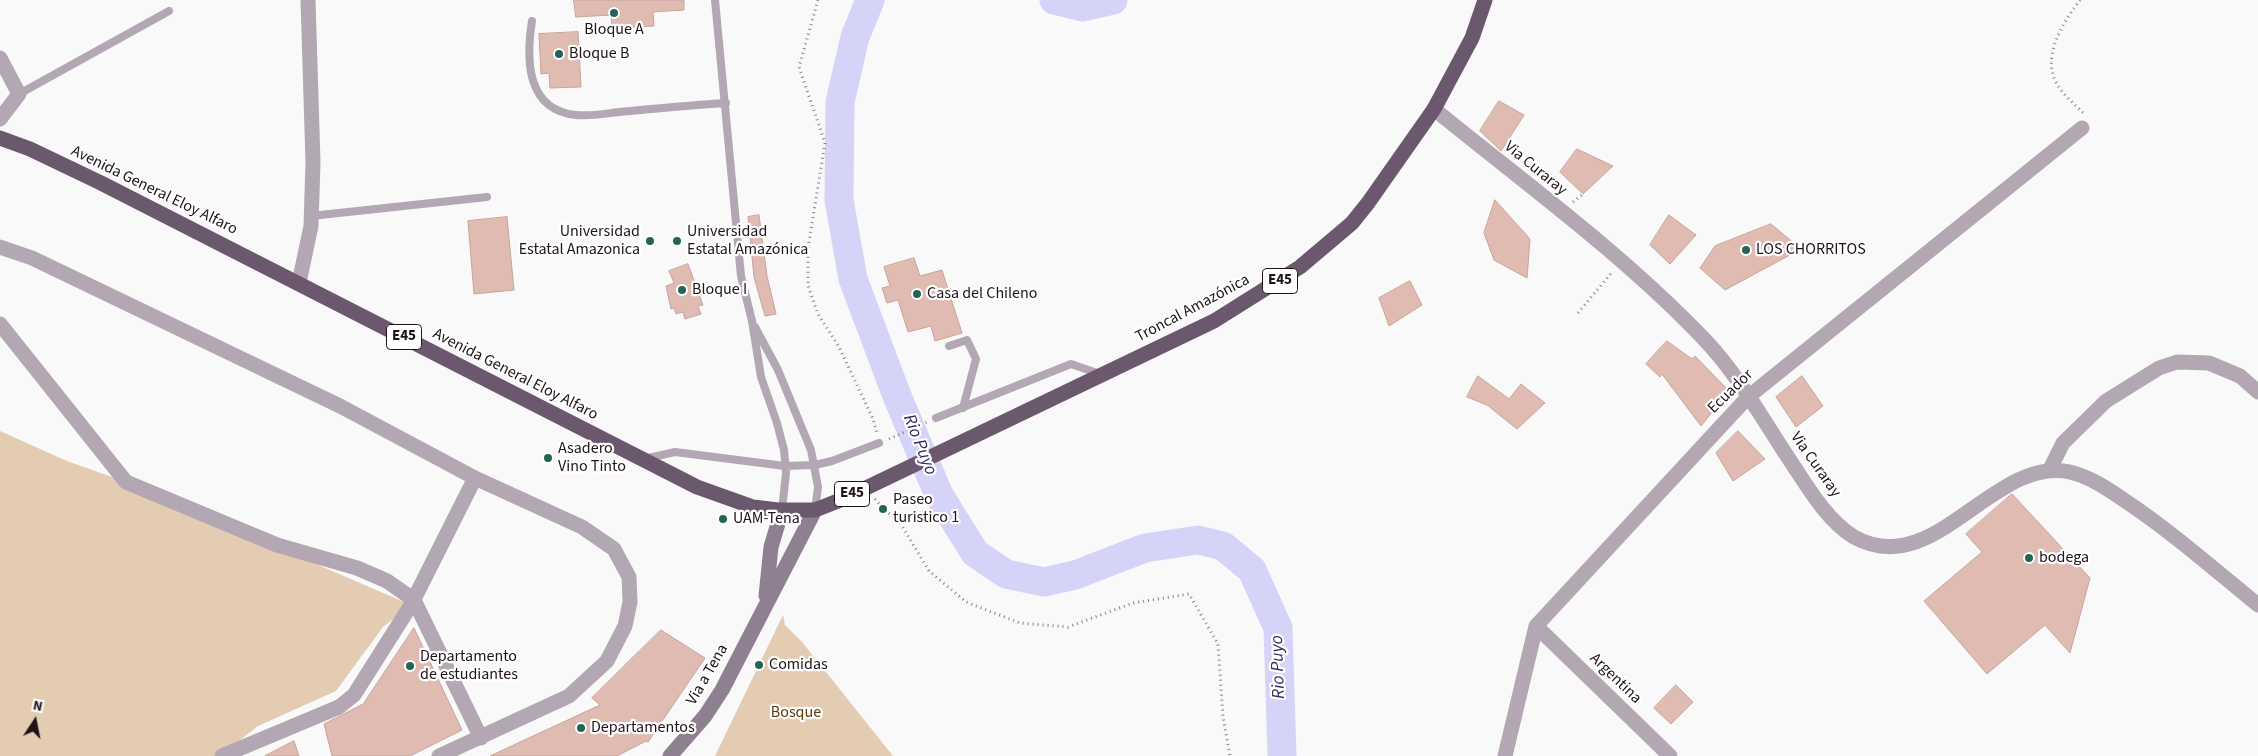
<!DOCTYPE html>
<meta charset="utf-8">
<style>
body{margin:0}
#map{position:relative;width:2258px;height:756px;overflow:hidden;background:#f9f9f9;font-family:"Source Sans 3",sans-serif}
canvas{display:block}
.north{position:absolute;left:10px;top:696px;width:50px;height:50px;-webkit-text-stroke:4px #fff;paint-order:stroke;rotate:11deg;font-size:14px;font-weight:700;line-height:20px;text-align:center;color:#201317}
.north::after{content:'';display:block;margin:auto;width:18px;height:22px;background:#201317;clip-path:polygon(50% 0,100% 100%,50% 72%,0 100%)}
</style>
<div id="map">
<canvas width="2258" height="756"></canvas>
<div class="north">N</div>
</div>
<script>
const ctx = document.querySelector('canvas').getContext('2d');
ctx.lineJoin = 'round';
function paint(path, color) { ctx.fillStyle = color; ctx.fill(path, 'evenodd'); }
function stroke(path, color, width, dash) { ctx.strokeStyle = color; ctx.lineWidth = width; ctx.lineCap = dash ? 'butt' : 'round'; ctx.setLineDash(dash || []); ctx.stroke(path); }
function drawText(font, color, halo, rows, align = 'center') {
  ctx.font = font + ' "Source Sans 3",sans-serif'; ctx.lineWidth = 4.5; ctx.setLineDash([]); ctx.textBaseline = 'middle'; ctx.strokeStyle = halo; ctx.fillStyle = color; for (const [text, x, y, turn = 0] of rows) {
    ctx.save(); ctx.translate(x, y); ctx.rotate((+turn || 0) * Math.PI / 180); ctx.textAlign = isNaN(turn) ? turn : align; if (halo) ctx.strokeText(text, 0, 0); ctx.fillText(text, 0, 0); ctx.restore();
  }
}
const green = new Path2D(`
 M0,431l67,30 59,21 285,123 -28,22 -47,64 -78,35 -38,30h-220z
 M783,615l2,10 17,17 91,114h-178z`);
const river = new Path2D(`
 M870,0l-15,37 -15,65 -1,98 14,79 44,117 42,99 36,58 31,21 38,8 31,-7 70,-27 53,-8 25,6 29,24 26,58 4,128
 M1054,0l28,7 31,-7`);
const building = new Path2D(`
 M574,0h110v10l-31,2 1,14 -42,3 -1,-14 -35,2z
 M578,32l3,55 -31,1 -1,-15 -8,1 -2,-40z
 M1499,101l25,14 -23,36 -21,-20z
 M1577,149l36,17 -30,28 -23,-22z
 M1495,200l35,39 -3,39 -33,-18 -10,-27z
 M759,215l8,61 9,38 -11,2 -11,-39 -6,-60z
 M1669,215l27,20 -26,29 -20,-19z
 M507,217l7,73 -40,4 -6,-73z
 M1771,224l30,25 -76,41 -25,-22 15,-22z
 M914,258l6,18 22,-6 20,63 -27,8 -4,-15 -23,6 -10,-32 -11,3 -5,-15 8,-2 -6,-19z
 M688,264l15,41 -5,1 3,8 -16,5 -2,-7 -7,2 -2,-6 -3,1 -5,-23 8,-3 -5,-12z
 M1410,281l12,24 -33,21 -10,-28z
 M1667,341l25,18 3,-3 34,35 -28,35 -39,-52 -2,3 -14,-13z
 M1478,376l31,23 12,-15 24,19 -28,26 -30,-24 -20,-8z
 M1802,376l21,30 -27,21 -20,-30z
 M1738,431l27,28 -32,22 -17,-28z
 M2012,494l78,84 -20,75 -25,-28 -58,49 -63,-73 58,-49 -16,-18z
 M414,628l48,102 -52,26h-78l-8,-32 39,-20z
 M661,630l44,28 -57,84 -2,-1 -29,15h-127l110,-51 -8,-7z
 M1676,685l17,17 -22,22 -17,-16z
 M294,741l5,15h-34z`);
const path = new Path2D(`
 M818,0l-19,67 26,76 -17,105v38l10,28 21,33 34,72 4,14
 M2080,0c-17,23 -39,56 -23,84 6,11 18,20 26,29
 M1573,202l10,-8
 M1578,313l35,-42
 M889,439l38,-17
 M875,499l8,10 16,12 30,50 37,31 54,21 48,4 65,-24 56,-9 29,50 5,73 7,39`);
const service = new Path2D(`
 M715,0l26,276 11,45 9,56 16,46 7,27 2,23 -4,37
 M532,21c-6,38 -6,89 44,94 17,2 36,-3 54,-4 32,-3 64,-6 96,-8
 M19,94l150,-83
 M311,216l176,-19
 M755,327l23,43 33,80 7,37 -3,23
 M949,346l18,-6 9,19 -13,49
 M936,418l135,-54 29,10
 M644,459l31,-7 110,14 30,-1 17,-4 47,-18`);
const minor = new Path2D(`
 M0,58l19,36 -19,25
 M1434,109c92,75 189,145 271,231 35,37 61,85 90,128 15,23 34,54 59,69 80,45 140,-82 216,-65 21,5 39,18 57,30 46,31 88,68 131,103
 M0,247l32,11 308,148 135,72 107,49 32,22 15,28 1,25 -5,24 -18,35 -38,35 -130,60
 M299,283l12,-57 2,-64 -5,-162
 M0,324l126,158 151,63 80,23 30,13 27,19 67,138
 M2049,471l14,-28 43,-42 53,-33 18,-6 32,1 31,13 18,16
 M1536,626l134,130
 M222,756l117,-49 15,-12 57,-90 64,-127
 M1505,756l31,-130 212,-229 334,-269`);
const secondary = new Path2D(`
 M766,596l5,-49 11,-37
 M670,756l35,-40 17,-26 93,-180`);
const trunk = new Path2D(`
 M0,138l30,11 71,34 596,304 56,20 25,3h37l28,-11 371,-178 86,-54 52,-44 16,-20 66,-94 38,-71 13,-38`);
const markers = [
 [614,13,5,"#236554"],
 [559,54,5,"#236554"],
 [650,241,5,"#236554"],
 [677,241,5,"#236554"],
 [1746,250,5,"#236554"],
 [682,290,5,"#236554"],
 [917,294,5,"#236554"],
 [548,458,5,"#236554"],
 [883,509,5,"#236554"],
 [723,519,5,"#236554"],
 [2029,558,5,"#236554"],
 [759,665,5,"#236554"],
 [410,666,5,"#236554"],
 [581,728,5,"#236554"]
];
const shields = [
 [1280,281,35],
 [404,337,35],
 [852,494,35]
];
const shieldNames = [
 ["E45",1280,281],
 ["E45",404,337],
 ["E45",852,494]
];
const poiNames = [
 ["Bloque A",614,30,"center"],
 ["Bloque B",569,54],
 ["Universidad",640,232,"right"],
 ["Estatal Amazonica",640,250,"right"],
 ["Universidad",687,232],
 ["Estatal Amazónica",687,250],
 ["LOS CHORRITOS",1756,250],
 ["Bloque I",692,290],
 ["Casa del Chileno",927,294],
 ["Asadero",558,449],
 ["Vino Tinto",558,467],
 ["Paseo",893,500],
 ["turistico 1",893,518],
 ["UAM-Tena",733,519],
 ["bodega",2039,558],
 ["Departamento",420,657],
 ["de estudiantes",420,675],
 ["Comidas",769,665],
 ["Departamentos",591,728]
];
const streetNames = [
 ["Via Curaray",1535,169,39],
 ["Avenida General Eloy Alfaro",154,191,26],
 ["Troncal Amazónica",1193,309,-28],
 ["Avenida General Eloy Alfaro",515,375,27],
 ["Ecuador",1731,392,-44],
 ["Via Curaray",1815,465,55],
 ["Via a Tena",708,675,-60],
 ["Argentina",1615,679,44]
];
const parkNames = [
 ["Bosque",796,713]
];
const waterNames = [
 ["Rio Puyo",919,445,68],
 ["Rio Puyo",1279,667,-92]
];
paint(green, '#e4ccb3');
stroke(river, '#d6d3f8', 29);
paint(building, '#e0bbb2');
stroke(building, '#c8a39b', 1);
stroke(path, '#888284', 3, [1, 4]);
stroke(service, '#b2a7b3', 8);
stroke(minor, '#b2a7b3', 15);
stroke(secondary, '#8f8091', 15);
stroke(trunk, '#6c586e', 15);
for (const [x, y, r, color] of markers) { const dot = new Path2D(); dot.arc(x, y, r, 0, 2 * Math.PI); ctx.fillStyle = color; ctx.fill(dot); stroke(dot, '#fff', 2); }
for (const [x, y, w] of shields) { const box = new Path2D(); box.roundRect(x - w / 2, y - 12.5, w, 25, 4); ctx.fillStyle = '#fff'; ctx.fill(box); stroke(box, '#201317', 1); }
drawText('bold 15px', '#201317', null, shieldNames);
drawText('16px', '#201317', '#fff', poiNames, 'left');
drawText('16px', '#201317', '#fff', streetNames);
drawText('16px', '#5b390b', '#fff', parkNames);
drawText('italic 18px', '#332960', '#fff', waterNames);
</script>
